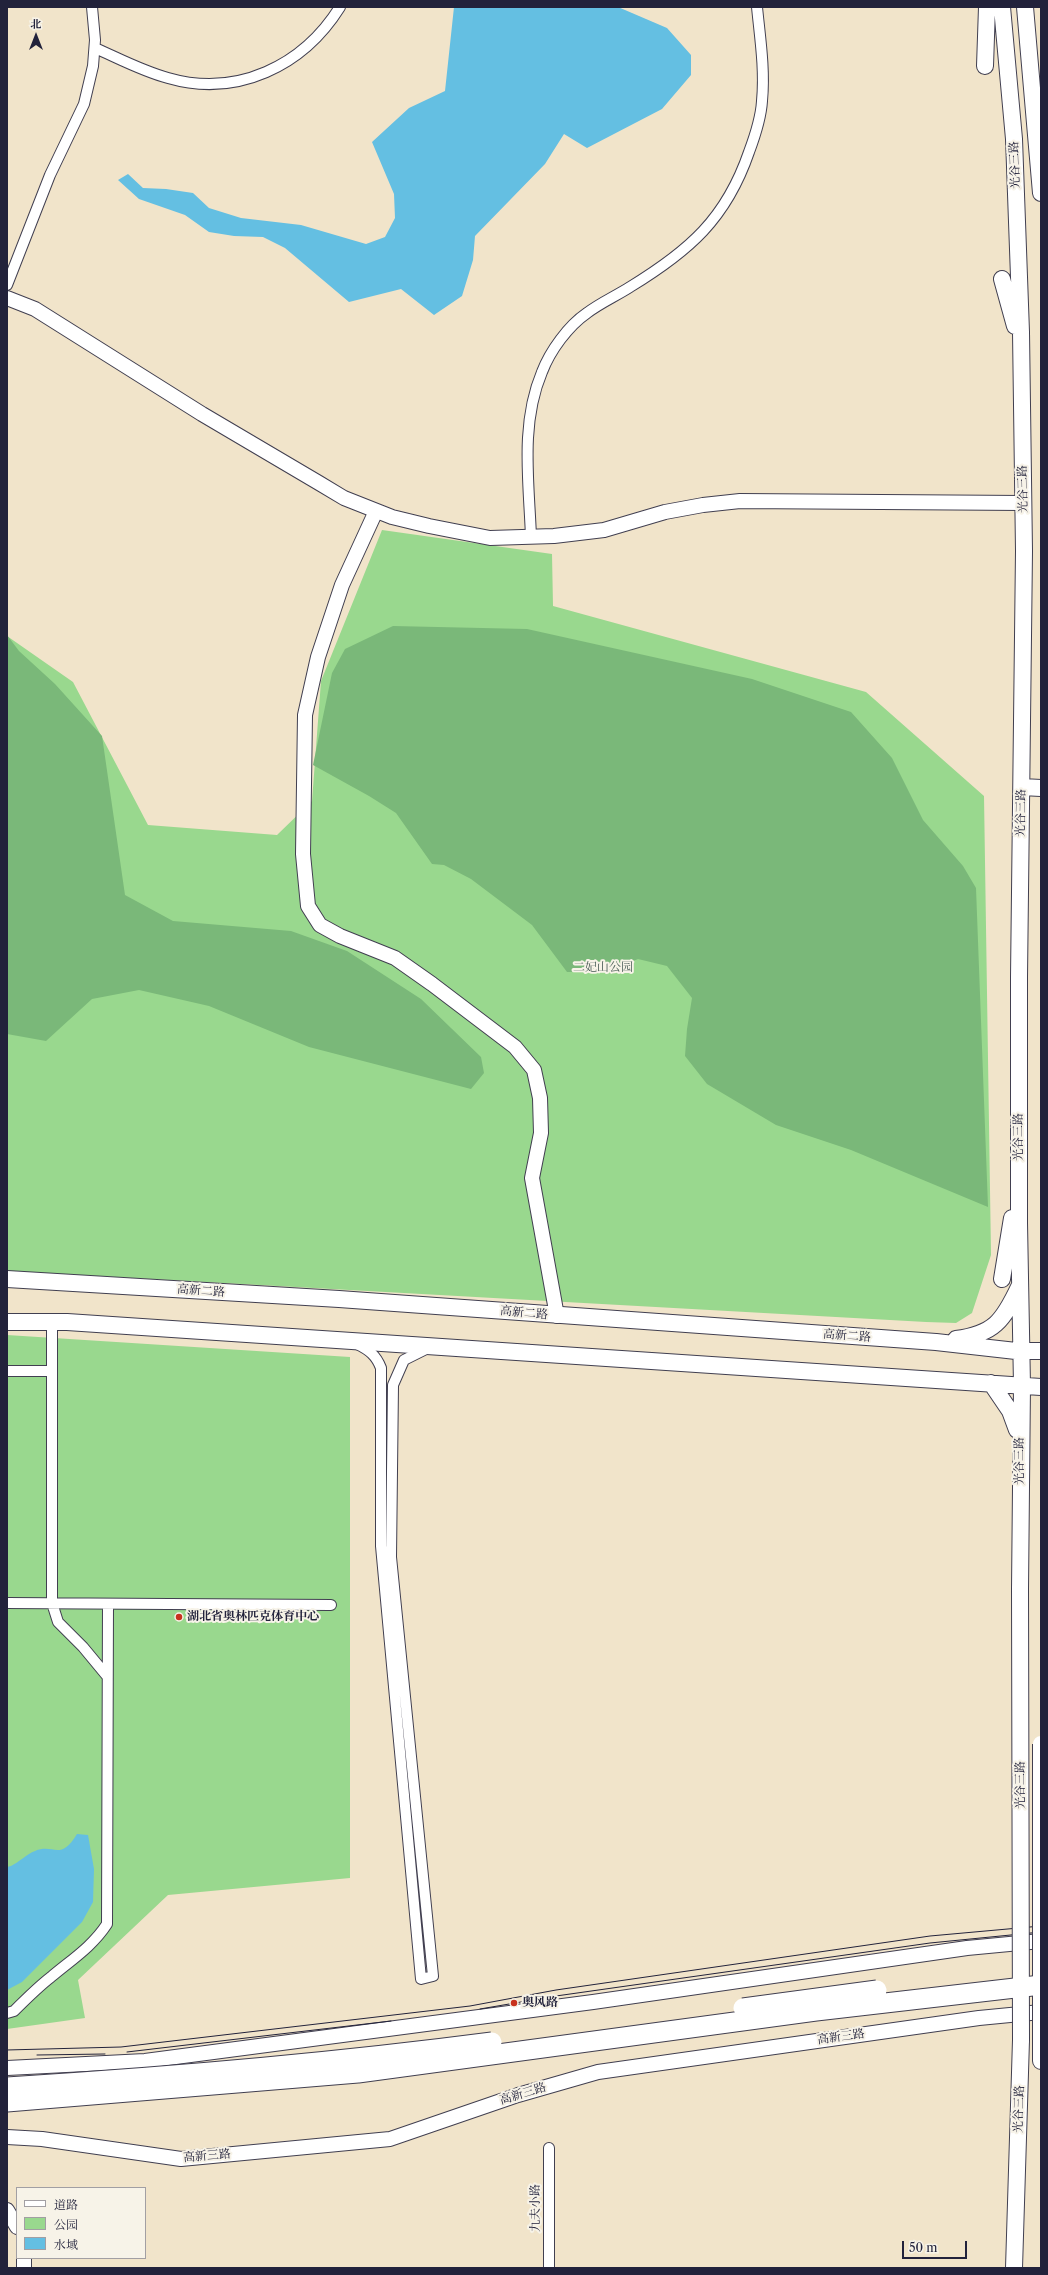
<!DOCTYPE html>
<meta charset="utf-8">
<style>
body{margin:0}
#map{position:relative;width:1048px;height:2275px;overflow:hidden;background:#f1e4ca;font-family:"Libre Caslon Text","Noto Serif SC",serif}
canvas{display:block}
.frame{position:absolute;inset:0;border:8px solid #22223b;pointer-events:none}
.legend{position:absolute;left:16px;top:2187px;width:130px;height:72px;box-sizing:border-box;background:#f7f3e8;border:1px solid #a29fa3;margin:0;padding:5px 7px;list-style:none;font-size:12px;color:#22223b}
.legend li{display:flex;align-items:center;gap:8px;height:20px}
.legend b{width:20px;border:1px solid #a29fa3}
.north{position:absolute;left:16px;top:16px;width:40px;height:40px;-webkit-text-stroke:3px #f7f3e8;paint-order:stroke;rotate:0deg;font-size:11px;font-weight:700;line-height:16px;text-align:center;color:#22223b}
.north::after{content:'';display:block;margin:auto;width:14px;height:18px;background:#22223b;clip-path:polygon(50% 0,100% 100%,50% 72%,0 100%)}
.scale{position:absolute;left:902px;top:2241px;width:65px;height:18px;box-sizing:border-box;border:2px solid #22223b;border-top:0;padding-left:5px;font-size:12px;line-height:14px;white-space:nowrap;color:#22223b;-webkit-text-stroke:3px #f7f3e8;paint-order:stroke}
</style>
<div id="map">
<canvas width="1048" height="2275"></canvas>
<div class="frame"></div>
<ul class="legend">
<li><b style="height:5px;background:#fff"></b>道路</li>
<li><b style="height:11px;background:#99d88e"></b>公园</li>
<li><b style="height:11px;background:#64bfe2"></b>水域</li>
</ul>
<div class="north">北</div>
<div class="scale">50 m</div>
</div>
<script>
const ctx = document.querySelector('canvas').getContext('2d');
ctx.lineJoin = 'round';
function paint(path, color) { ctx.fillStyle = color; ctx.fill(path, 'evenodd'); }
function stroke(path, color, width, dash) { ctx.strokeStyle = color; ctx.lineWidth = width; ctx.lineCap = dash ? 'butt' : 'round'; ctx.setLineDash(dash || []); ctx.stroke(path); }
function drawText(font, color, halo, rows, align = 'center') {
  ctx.font = font + ' "Libre Caslon Text","Noto Serif SC",serif'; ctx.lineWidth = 4; ctx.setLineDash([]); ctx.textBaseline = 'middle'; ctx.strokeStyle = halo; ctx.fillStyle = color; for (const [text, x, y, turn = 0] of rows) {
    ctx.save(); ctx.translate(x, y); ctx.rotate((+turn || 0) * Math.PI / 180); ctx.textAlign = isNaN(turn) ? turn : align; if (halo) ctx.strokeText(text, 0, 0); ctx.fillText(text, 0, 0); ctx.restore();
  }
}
const green = new Path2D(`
 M382,530l170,24 1,52 313,86 118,104 7,459 -19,58 -16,10 -30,-1 -919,-51v-635l66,46 75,143 129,10 35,-34 9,-120z
 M7,1335l343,22v521l-182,17 -90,85 7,38 -78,11z`);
const forest = new Path2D(`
 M393,626l134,3 225,50 99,33 41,46 31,62 40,46 13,22 12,319 -137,-57 -75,-25 -69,-41 -22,-28 2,-27 5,-31 -25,-32 -29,-7 -31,13h-40l-35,-47 -61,-46 -27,-14 -12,-1 -36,-51 -27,-17 -56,-31 19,-92 13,-24z
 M7,635l12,16 36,33 47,52 23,159 48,26 118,10 56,20 74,48 60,58 3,16 -13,16 -162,-42 -100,-41 -70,-16 -47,9 -46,42 -39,-7z`);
const water = new Path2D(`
 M454,7h164l49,21 24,27v20l-29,34 -75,39 -23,-14 -19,30 -70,72 -2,24 -11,36 -28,19 -33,-26 -52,13 -64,-54 -22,-11 -29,-1 -25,-4 -24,-17 -46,-16 -21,-19 10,-6 15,14 23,1 27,4 16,15 32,10 60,7 65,19 19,-7 10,-19 -1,-24 -22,-52 37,-34 36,-17z
 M77,1834l11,1 6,34 -1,33 -11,20 -60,60 -15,8v-123l4,-1c8,-4 16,-12 24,-15 19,-8 25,11 42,-17z`);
const street = new Path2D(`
 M95,48c23,10 47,23 73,30 69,20 135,-12 172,-71
 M7,285l43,-110 34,-71 9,-38 2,-26 -3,-33
 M531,537c-2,-55 -11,-113 11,-165 8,-21 26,-46 45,-59 13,-10 29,-17 43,-26 59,-36 96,-68 119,-135 6,-16 12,-34 13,-51 3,-32 -2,-63 -5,-94
 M52,1322v281l6,19 25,25 24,29
 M357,1344c12,6 19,11 24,24v178l40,433 12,-3 -42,-419 2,-172 11,-25 24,-12
 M7,1371h45
 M7,1603l324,2
 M7,2013l7,-2c12,-12 24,-24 37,-34 20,-17 41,-30 56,-53l1,-320
 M549,2268v-120`);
const secondary = new Path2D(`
 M7,298l28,11 167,105 117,69 25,15 48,19 37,9 61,12 64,-2 50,-6 61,-18 38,-7 37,-4 283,2
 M376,511l-34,74 -24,72 -13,58 -2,139 5,52 12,19 20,11 55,22 37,26 83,63 19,23 6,28 1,35 -9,45 25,138
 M7,2068l138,-7 448,-59 374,-54 74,-7
 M7,2137l35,2 139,20 209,-20 128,-44 80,-23 381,-54 62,-6
 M7,2210l10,17
 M24,2268v-10`);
const primary = new Path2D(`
 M1002,7l12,132 7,193 3,219 -5,426v246l3,162 -2,204
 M1025,7l16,186
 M985,66l2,-59
 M1002,279l13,47
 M1022,787l19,1
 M7,1279l332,20 597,43 80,9h25
 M1002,1279l10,-61
 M7,1322h60l974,65
 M956,1339c38,-5 47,-18 63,-52
 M991,1383l19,28 7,19
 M1041,2039v22
 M1014,2268l7,-228`);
const tram = new Path2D(`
 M480,2009l76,-13 374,-53 111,-11
 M7,2050l114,-3 349,-41 86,-16 374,-54 111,-10
 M127,2052l264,-31
 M37,2055l68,-1`);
const primaryBridge = new Path2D(`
 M1020,1589l1,451
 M1041,2039v-295`);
const highwayBridge = new Path2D(`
 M743,2008l134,-18
 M7,2087c162,-10 324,-24 485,-45
 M7,2102l351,-29 458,-62 225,-26`);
const markers = [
 [179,1617,4,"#c8321e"],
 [514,2003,4,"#c8321e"]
];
const streetNames = [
 ["光谷三路",1015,165,-92],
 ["光谷三路",1023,489,-91],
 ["光谷三路",1021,813,-89],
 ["光谷三路",1019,1137,-90],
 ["高新二路",201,1291,4],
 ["高新二路",524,1313,5],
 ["高新二路",847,1336,4],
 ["光谷三路",1020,1461,-90],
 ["光谷三路",1021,1785,-90],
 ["高新三路",841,2037,-8],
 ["高新三路",523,2094,-17],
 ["光谷三路",1019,2109,-88],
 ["高新三路",207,2156,-5],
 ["九夫小路",536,2208,-90]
];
const parkNames = [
 ["二妃山公园",603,968]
];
const poiNames = [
 ["湖北省奥林匹克体育中心",187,1617],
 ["奥风路",522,2003]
];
paint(green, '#99d88e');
paint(forest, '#7ab879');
paint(water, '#64bfe2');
stroke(street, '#413f50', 12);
stroke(secondary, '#413f50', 16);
stroke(primary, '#413f50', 18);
stroke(street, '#fff', 10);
stroke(secondary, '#fff', 14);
stroke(primary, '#fff', 16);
stroke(tram, '#22223b', 1);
stroke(primaryBridge, '#413f50', 18, []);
stroke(highwayBridge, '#413f50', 21, []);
stroke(primaryBridge, '#fff', 16);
stroke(highwayBridge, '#fff', 19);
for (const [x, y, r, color] of markers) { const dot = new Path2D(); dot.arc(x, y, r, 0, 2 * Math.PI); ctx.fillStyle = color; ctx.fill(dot); stroke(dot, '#f7f3e8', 1.5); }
drawText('12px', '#22223b', '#f7f3e8', streetNames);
drawText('12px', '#465954', '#f7f3e8', parkNames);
drawText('bold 12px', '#22223b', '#f7f3e8', poiNames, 'left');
</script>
